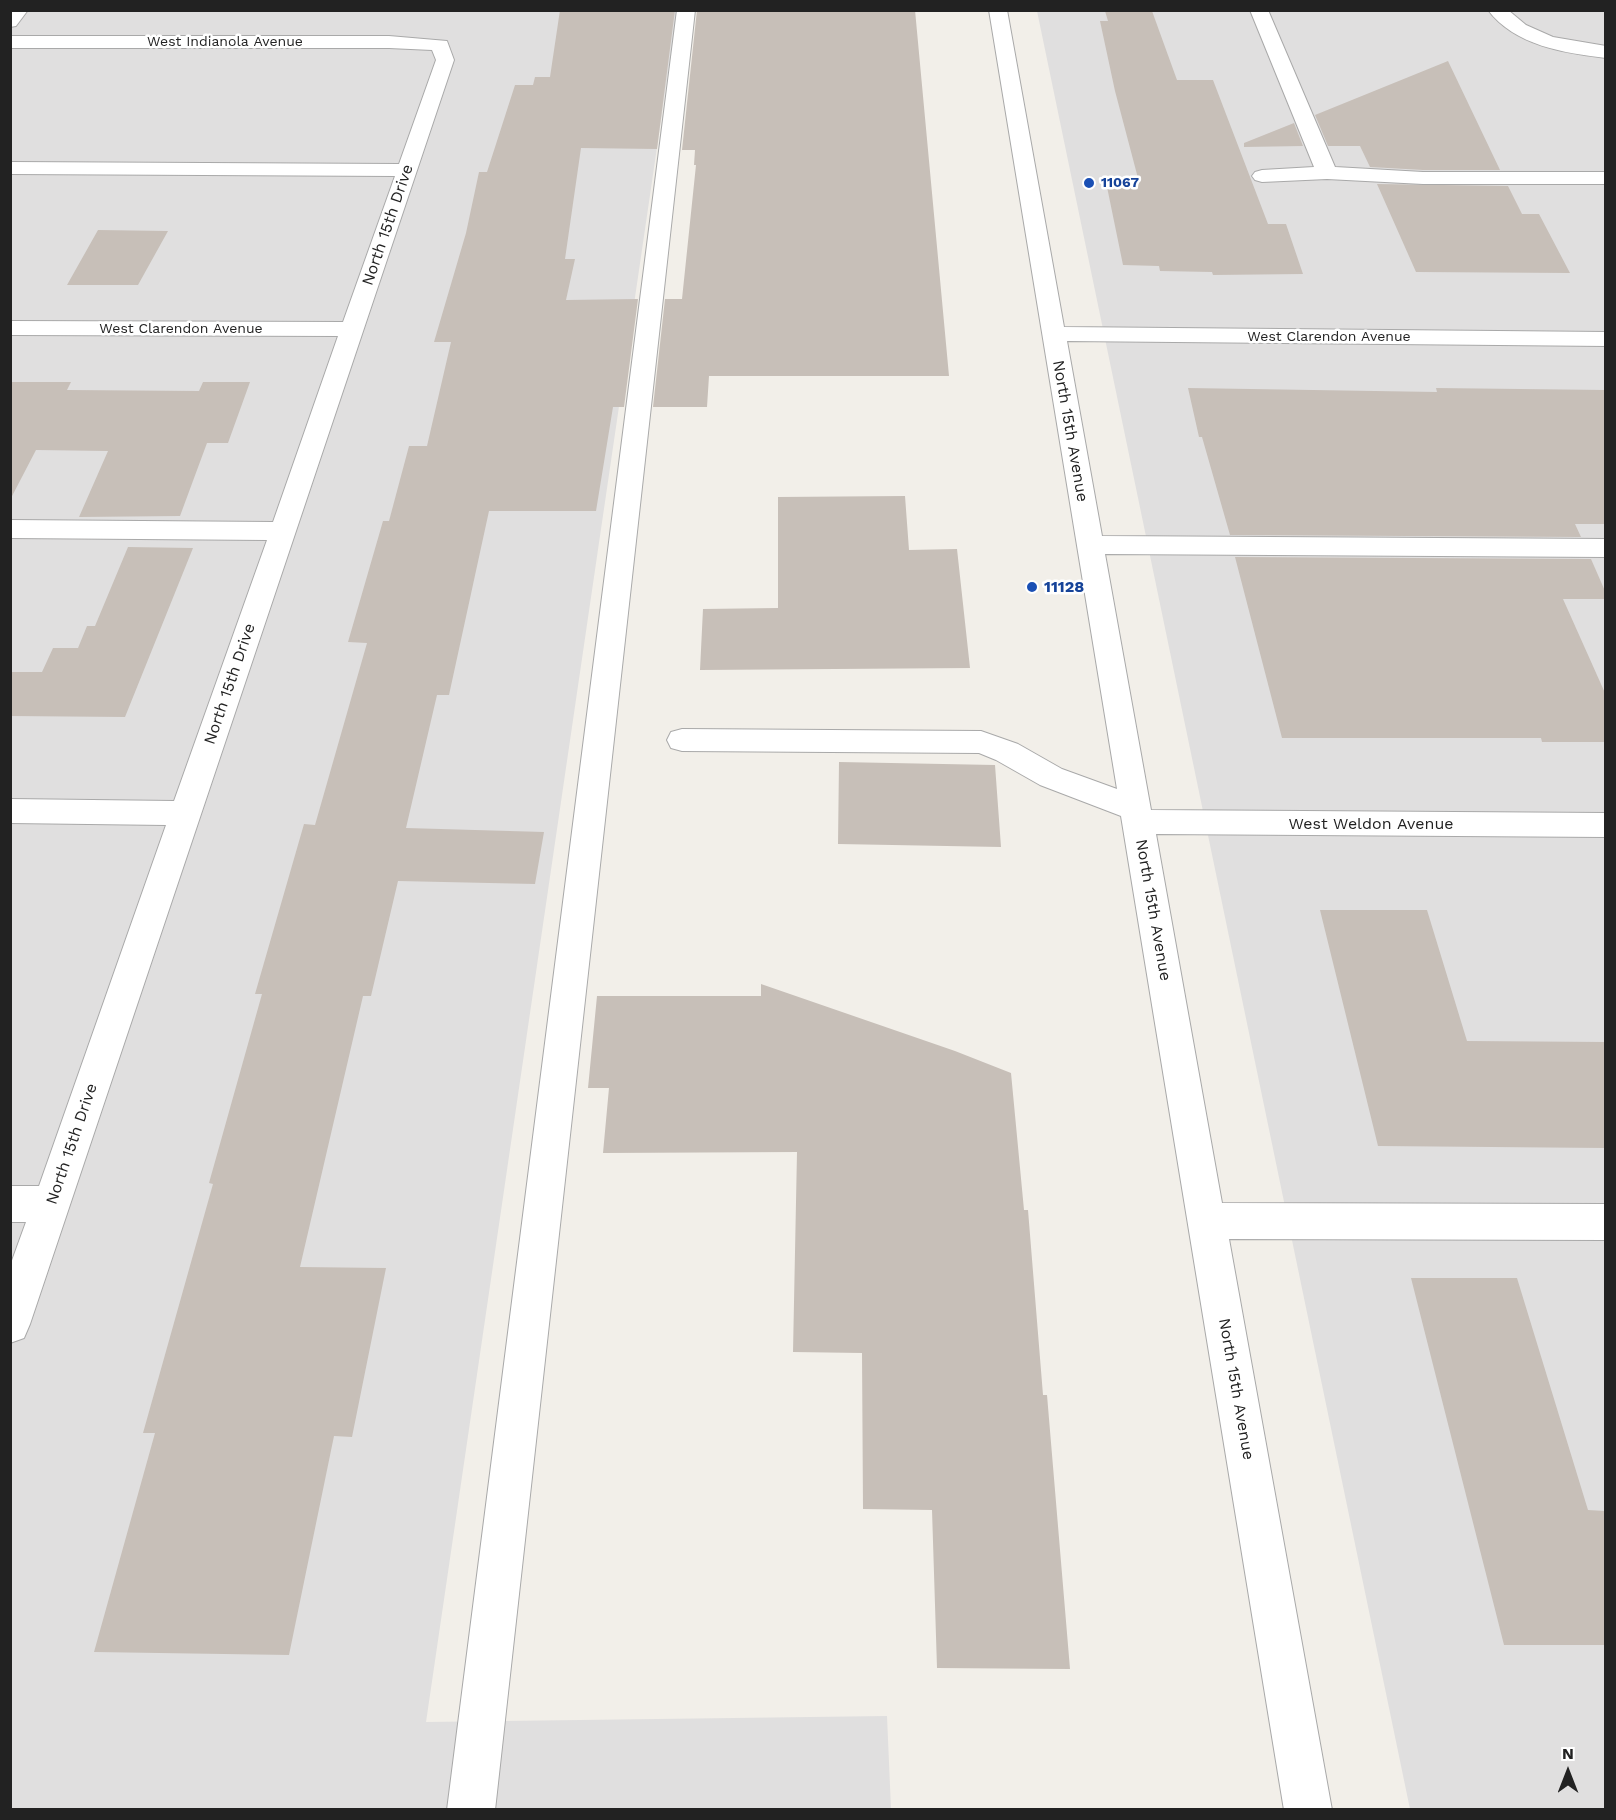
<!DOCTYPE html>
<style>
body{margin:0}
#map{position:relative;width:1616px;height:1820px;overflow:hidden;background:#f2efe9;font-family:"Work Sans",sans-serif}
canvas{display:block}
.frame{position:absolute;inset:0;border:12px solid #222;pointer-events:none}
.north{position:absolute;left:1538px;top:1742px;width:60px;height:60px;-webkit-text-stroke:4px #fff;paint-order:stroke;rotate:0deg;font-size:16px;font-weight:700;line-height:24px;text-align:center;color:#222}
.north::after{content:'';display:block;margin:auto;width:21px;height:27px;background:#222;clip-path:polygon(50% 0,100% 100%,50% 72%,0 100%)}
</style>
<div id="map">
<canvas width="1616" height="1820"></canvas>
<div class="frame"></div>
<div class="north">N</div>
</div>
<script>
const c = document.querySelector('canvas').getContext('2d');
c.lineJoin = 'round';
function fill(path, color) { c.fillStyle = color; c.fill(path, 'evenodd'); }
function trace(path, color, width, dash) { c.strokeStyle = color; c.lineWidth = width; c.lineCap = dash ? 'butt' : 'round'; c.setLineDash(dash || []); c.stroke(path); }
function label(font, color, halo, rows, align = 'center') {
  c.font = font + ' "Work Sans",sans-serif'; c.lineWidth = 5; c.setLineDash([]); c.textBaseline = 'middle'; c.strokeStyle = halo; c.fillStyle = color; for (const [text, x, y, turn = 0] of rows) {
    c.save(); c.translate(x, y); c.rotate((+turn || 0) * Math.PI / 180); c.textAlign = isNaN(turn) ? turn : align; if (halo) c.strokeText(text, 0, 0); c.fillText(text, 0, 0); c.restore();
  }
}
fill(new Path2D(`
 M11 11H677L426 1722 887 1716 891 1809 11 1810Z
 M1037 11H1605V1809H1410Z`), '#e0dfdf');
fill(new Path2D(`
 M560 10H675L657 149 581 148 565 259H575L566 300 638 299 624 407H613L596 511H489L449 695H437L406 828 544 832 535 884 398 881 371 996H363L300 1267 386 1268 352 1437 334 1436 289 1655 94 1652 155 1433H143L213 1184 209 1183 262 994H255L304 824 315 825 367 643 348 642 383 521H389L409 446H427L451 342H434L466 233 479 172H487L515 85H533L535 77H550Z
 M697 10H915L949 376H709L707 407H653L665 299H682L696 165H694L695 150H682Z
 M1105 11H1152L1177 80H1213L1268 224H1286L1303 274 1213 275 1212 272 1160 271 1159 266 1123 265 1106 182H1139L1115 91 1100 21H1108Z
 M1448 61 1500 170H1423L1370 167 1360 146H1328L1315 115Z
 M1294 123 1303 146 1244 147V143Z
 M1377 184 1508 186 1522 214H1539L1570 273 1416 272Z
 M98 230 168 231 138 285H67Z
 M10 382H71L67 390 199 391 203 382H250L228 443H207L180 516 79 517 108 451 36 450 10 500Z
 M1188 388 1437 392 1436 388 1605 390V524H1575L1581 537 1230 535 1202 437H1199Z
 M905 496 909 550 957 549 970 668 700 670 703 609 778 608V497Z
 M128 547 193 548 125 717 10 716V672H42L53 648H78L87 626H95Z
 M1235 557 1591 559 1605 591V599H1563L1605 693V742H1542L1541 738H1282Z
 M839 762 995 765 1001 847 838 844Z
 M1320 910H1427L1467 1041 1605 1042V1148L1378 1146Z
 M761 984 955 1051 1011 1073 1024 1210H1028L1043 1395H1047L1070 1669 937 1668 932 1510 863 1509 862 1353 793 1352 797 1152 603 1153 609 1088H588L597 996H761Z
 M1411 1278H1517L1588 1510 1605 1511V1645H1504Z`), '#c7bfb8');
const minor = new Path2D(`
 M10 10H28L16 26 10 27Z
 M677 10H695L495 1810H447Z
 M989 10H1007L1064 327 1606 332V346L1067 341 1102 536 1606 539V557L1105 554 1151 810 1606 813V837L1156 834 1222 1203 1606 1204V1240L1229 1239 1332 1810H1284L1121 816 1040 785 996 760 979 753 682 751 671 748 667 740 671 732 682 729 981 731 1018 744 1062 769 1117 789Z
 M1250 10H1268L1335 167 1423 172H1606V184H1423L1327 179 1262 182 1255 180 1252 176 1255 172 1262 170 1314 167Z
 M1488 10H1508L1526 25 1553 37 1606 46V58C1565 53 1515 46 1488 10Z
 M10 36H389L447 41 454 60 30 1324 24 1338 10 1343V1266L26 1222H10V1186H39L166 825 10 823V799L174 801 267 540 10 538V520L273 522 338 336 10 335V321L343 322 395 176 10 174V162L399 164 436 60 432 50 389 48H10Z`);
trace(minor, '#a9a9a9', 2);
fill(minor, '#fff');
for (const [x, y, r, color] of [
 [1089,183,6,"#1a4fb4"],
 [1032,587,6,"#1a4fb4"]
]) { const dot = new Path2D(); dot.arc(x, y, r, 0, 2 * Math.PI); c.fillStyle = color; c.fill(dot); trace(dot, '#fff', 2); }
label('14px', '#222', '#fff', [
 ["West Indianola Avenue",225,42],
 ["West Clarendon Avenue",181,329],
 ["West Clarendon Avenue",1329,337]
]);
label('bold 14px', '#164399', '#fff', [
 ["11067",1101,183]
], 'left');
label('16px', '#222', '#fff', [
 ["North 15th Drive",388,225,-71],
 ["North 15th Avenue",1070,431,80],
 ["North 15th Drive",230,684,-71],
 ["West Weldon Avenue",1371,824],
 ["North 15th Avenue",1153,910,80],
 ["North 15th Drive",72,1144,-71],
 ["North 15th Avenue",1236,1389,80]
]);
label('bold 16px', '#164399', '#fff', [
 ["11128",1044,587]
], 'left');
</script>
